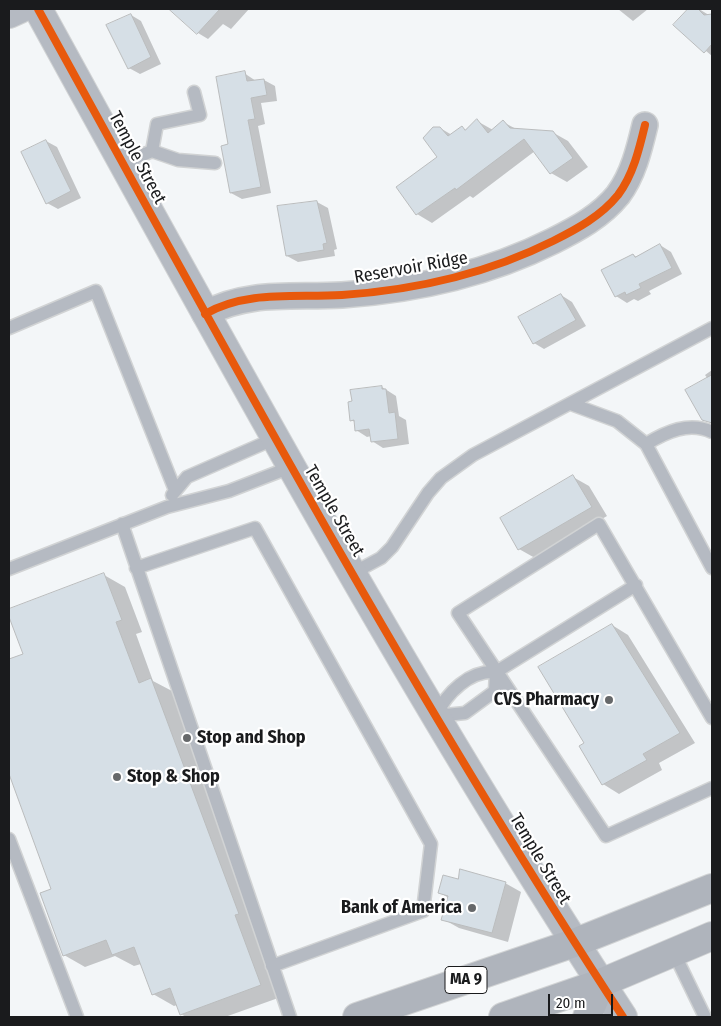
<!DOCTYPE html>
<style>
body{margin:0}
#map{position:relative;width:721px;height:1026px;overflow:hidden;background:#f3f6f8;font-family:"Fira Sans Condensed",sans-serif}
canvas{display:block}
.frame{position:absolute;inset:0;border:10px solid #1a1b1d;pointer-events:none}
.scale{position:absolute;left:548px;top:994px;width:65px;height:22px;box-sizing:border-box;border:2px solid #1a1b1d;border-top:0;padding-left:6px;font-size:15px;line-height:18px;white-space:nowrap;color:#1a1b1d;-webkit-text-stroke:4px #fff;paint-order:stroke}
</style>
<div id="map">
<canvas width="721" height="1026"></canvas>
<div class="frame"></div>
<div class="scale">20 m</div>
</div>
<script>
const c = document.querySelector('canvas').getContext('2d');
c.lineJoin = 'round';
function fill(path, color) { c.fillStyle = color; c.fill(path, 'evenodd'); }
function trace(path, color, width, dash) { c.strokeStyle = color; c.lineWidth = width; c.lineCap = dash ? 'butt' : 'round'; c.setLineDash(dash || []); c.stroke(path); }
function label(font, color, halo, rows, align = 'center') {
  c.font = font + ' "Fira Sans Condensed",sans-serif'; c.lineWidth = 4.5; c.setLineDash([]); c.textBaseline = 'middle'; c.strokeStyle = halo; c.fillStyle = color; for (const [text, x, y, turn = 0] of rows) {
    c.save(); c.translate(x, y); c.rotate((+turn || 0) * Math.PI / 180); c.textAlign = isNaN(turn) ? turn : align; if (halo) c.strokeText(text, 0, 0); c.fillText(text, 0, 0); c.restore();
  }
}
fill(new Path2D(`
 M179 9H249L231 29 223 24 208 39 198 33 175 13Z
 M618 9H648L633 21Z
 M690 9H699L712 17V56L675 25Z
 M131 15 141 21 161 64 140 74 129 68Z
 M244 73 256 81 264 80 275 86 277 101 261 103 265 124 258 126 271 193 242 199 231 193 229 145Z
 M477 121 493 130 503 122 518 130 552 132 568 141 588 167 567 182 551 173 535 151 473 198 470 196 432 223 417 214 439 157 440 128 452 135 462 128 466 130Z
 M46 141 57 147 81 198 58 209 47 203Z
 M317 202 328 208 337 249 334 250 335 256 298 262 287 256Z
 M660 245 671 252 682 274 649 291 651 294 638 301 634 299 627 303 616 296 633 255 637 257Z
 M561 295 572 302 586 326 544 349 534 343Z
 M712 370V423L702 418 708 379 705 375Z
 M382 387 396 396 399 416 406 420 409 444 383 448 372 441 371 436 367 437 356 430 355 422 351 420Z
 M573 477 589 486 607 516 535 558 519 549Z
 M104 575 125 587 142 632 136 634 153 681 172 691 259 926 281 997 225 1017H186L181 1014 177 1005 174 1006 153 994 141 964 134 966 115 956 85 967 64 955 53 890 9 770V661L24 655 9 610Z
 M612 625 628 635 695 743 659 763 662 770 619 794 603 784 585 744Z
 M505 883 521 892 508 942 459 928 443 919 449 898 440 893Z`), '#0003');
const building = new Path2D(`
 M169 9H220L197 34Z
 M688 9H698L704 15 712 14V44L704 53 673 25Z
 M131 14 151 57 128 69 106 25Z
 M245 71 247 81 264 79 267 95 251 98 255 119 248 120 261 187 230 193 221 146 228 144 216 77Z
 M477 119 488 133 503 120 510 128 553 131 573 158 550 174 524 139 456 190 455 188 416 215 396 187 437 157 423 138 433 127H440L448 136 462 126 465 130Z
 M46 140 71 191 46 204 21 152Z
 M317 201 327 243 323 244 324 250 286 256 277 206Z
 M660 244 672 268 639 284 641 288 626 295 625 292 615 297 601 270 633 254 635 257Z
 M561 294 576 320 533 344 518 317Z
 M712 375V423L702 420 685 390Z
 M382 386V389H386L389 413 395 412 398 439 371 442 369 429 355 431 354 420 350 421 348 402 352 401 350 390Z
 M573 475 592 507 518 550 500 518Z
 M104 573 122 620 116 622 139 683 151 678 239 914 235 915 261 985 180 1015 170 988 152 995 134 947 112 955 106 940 63 956 40 893 51 889 9 774V659L23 654 9 617V609Z
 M612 624 680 733 643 754 647 760 602 785 579 746 584 743 538 667Z
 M460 869 506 882 492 933 441 920 448 896 438 893 443 875 458 879Z`);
fill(building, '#d6dfe6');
trace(building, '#babcbd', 1);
const service = new Path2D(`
 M152 151 178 160 215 163
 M123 163 152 151 157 124 200 115 194 92
 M9 328 96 291 175 490
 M571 404 617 421 646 444 712 568
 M646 444C666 432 689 421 712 432
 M172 495 187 477 276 438
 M122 524 290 1017
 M136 568 255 528 431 844 423 911 272 966
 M9 569 167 507 229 491 291 467
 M353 573 381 558 392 547 428 493 441 478 473 455 712 328
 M496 672 495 691 465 713 436 716C446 693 470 670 496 672L636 585
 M712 718 599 524 458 613 606 836 712 788
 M9 839 77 1017
 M674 953 705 1017`);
const minor = new Path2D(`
 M205 314C247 290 296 298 342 295 416 290 487 274 553 241 577 229 601 216 618 195 633 175 639 150 645 125`);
const tertiary = new Path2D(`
 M38 9C225 349 410 692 623 1017
 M9 14 20 9`);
const trunk = new Path2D(`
 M357 1017 574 943 712 888
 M503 1017 601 983 712 936
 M587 1017 601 983`);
trace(service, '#d1d3d4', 15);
trace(minor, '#d1d3d4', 28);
trace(tertiary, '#d1d3d4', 30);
trace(trunk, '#d1d3d4', 30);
trace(service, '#b5bac2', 12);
trace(minor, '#b5bac2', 25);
trace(tertiary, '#b5bac2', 28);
trace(trunk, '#afb4bc', 28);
trace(new Path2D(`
 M38 9C225 349 410 692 623 1017
 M205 314C247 290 296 298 342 295 416 290 487 274 553 241 577 229 601 216 618 195 633 175 639 150 645 125`), '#e8590c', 8);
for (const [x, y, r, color] of [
 [609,700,5,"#66686a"],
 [187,738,5,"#66686a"],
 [117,777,5,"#66686a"],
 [472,908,5,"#66686a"]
]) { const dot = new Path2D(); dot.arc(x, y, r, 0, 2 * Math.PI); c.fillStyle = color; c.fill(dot); trace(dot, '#fff', 2); }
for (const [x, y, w] of [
 [466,980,42]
]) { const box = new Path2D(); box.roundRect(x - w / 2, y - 13.5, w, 27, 4); c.fillStyle = '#fff'; c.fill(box); trace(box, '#1a1b1d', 1); }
label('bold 16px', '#1a1b1d', null, [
 ["MA 9",466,980]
]);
label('18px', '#1a1b1d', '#fff', [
 ["Temple Street",137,158,62],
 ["Reservoir Ridge",411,268,-10],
 ["Temple Street",334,511,60],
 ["Temple Street",540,859,59]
]);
label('bold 18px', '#1a1b1d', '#fff', [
 ["CVS Pharmacy",599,700],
 ["Stop and Shop",197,738,"left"],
 ["Stop & Shop",127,777,"left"],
 ["Bank of America",462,908]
], 'right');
</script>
